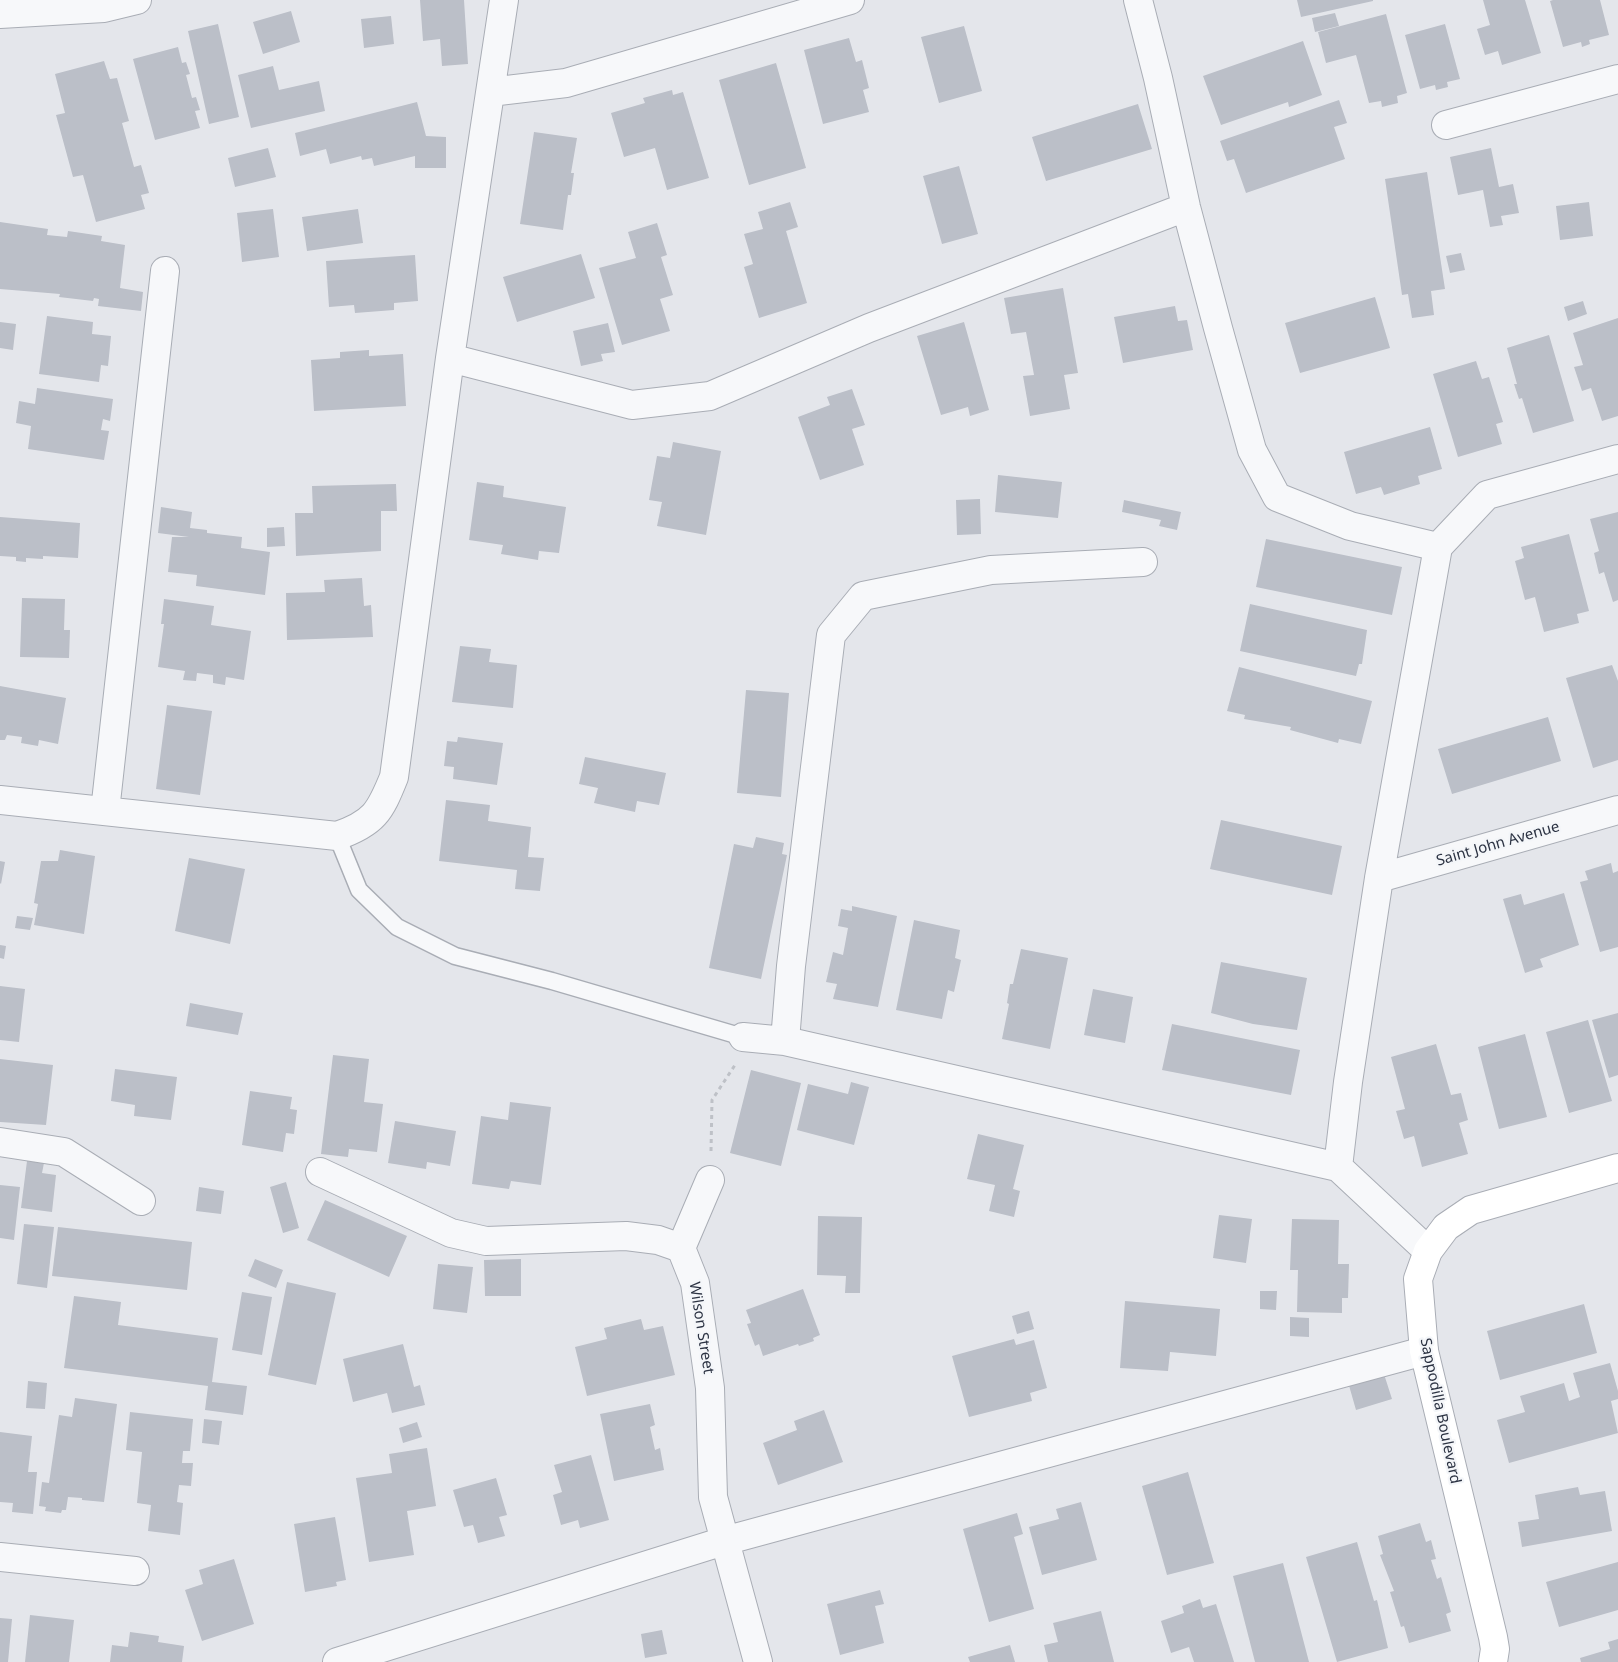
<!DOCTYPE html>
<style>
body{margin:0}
canvas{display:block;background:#e4e6eb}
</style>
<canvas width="1618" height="1662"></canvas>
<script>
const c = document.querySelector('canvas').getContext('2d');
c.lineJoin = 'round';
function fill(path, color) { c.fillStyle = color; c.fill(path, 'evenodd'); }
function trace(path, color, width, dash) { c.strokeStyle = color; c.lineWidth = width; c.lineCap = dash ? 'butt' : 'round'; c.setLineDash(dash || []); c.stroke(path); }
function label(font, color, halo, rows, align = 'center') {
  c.font = font + ' "Noto Sans",sans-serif'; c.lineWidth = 4.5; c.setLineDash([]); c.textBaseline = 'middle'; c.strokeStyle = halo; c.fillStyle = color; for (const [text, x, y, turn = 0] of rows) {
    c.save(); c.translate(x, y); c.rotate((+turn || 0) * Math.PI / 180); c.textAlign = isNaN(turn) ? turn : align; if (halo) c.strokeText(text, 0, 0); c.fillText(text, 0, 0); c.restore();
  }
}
fill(new Path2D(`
 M420 0H464L468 64 442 66 440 39 423 41Z
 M1297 0H1373V1L1301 17Z
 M1483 0H1525L1541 53 1502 65 1498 51 1485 55 1477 29 1490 25Z
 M1553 0H1600L1609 35 1589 40 1590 44 1582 47 1581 42 1563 47 1550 1Z
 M291 11 300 42 263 54 253 22Z
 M1335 13 1339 26 1315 32 1312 18Z
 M1386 14 1407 93 1397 96 1398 103 1382 107 1381 101 1369 103 1356 55 1326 63 1318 32Z
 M391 16 394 44 364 48 361 19Z
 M218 24 239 117 209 124 188 31Z
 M1445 24 1460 79 1447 82 1448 87 1436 90 1435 85 1420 89 1405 35Z
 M964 26 982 91 939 103 921 37Z
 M849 38 856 62 862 60 869 88 863 90 869 112 823 124 804 50Z
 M1303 41 1322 95 1289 107 1288 102 1221 125 1203 76Z
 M178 47 182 63 186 62 190 74 186 75 192 98 196 97 200 110 195 111 200 128 155 140 133 59Z
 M104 61 110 79 117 78 129 121 122 123 134 167 141 165 149 193 141 195 145 209 96 222 83 175 73 177 56 115 65 113 55 74Z
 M776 63 806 168 749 185 719 80Z
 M273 66 279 90 319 81 325 111 251 128 238 75Z
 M672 90 673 95 683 92 709 178 667 190 655 148 624 157 611 113 645 103 643 98Z
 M1339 100 1347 123 1334 127 1345 159 1246 193 1234 159 1227 161 1220 141Z
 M417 102 426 136 446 137V168H415V156L374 166 372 158 362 160 361 156 330 164 326 149 300 156 295 133Z
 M1138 104 1152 149 1046 181 1032 137Z
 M534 132 577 138 571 173H574L571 195H568L563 230 520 224Z
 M268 148 276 177 235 187 228 158Z
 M1491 148 1499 187 1513 184 1519 213 1501 216 1503 225 1490 227 1483 190 1458 195 1450 157Z
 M959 166 978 234 942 244 923 176Z
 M1427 172 1445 289 1431 291 1434 315 1412 318 1408 294 1402 295 1385 179Z
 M790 202 798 227 786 231 807 303 759 318 744 267 753 264 744 234 763 229 758 212Z
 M1589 202 1593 236 1560 240 1556 206Z
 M273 209 279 257 242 262 237 213Z
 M358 209 363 243 307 251 302 217Z
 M0 222 48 229 47 235 67 237 68 231 102 236 101 241 125 245 120 288 143 292 141 311 98 306 99 299 94 298 93 301 59 297 60 294 0 289Z
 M657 223 667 255 661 257 673 295 660 299 670 331 622 345 599 268 636 258 628 232Z
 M1461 253 1465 270 1450 273 1446 256Z
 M581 254 595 298 517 322 503 277Z
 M415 255 418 301 394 303V310L355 313 354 305 329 307 326 261Z
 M1063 288 1078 373 1064 375 1070 409 1030 416 1023 376 1034 375 1026 332 1011 334 1004 298Z
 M1375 297 1390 348 1300 373 1285 323Z
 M1583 301 1587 314 1568 321 1564 307Z
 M1175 306 1178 321 1187 320 1193 350 1123 363 1114 317Z
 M47 316 93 322 92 334 111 336 108 366 101 365 99 382 39 374Z
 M1618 318V416L1602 421 1591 388 1582 391 1574 367 1583 365 1573 333Z
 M0 322 16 324 13 350 0 348Z
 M964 322 989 410 970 416 968 407 941 415 917 336Z
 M608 323 615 352 601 354 603 361 581 366 573 331Z
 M1549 335 1574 421 1533 433 1522 398 1519 399 1514 384H1517L1507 348Z
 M369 350V356L403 354 406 406 314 411 311 360 340 358V352Z
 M1476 361 1482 379 1489 377 1503 422 1496 424 1502 444 1458 457 1433 374Z
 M37 388 113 399 110 421 103 419 101 430 109 431 104 460 28 449 31 426 16 423 19 401 35 404Z
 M852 389 865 425 852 429 864 465 820 480 798 417 830 405 827 397Z
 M1430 427 1442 469 1418 476 1420 484 1384 495 1381 487 1356 494 1344 452Z
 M673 442 721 451 706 535 657 526 662 502 649 500 657 456 670 458Z
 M998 475 1062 482 1058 518 995 512Z
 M477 482 504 486 503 497 566 507 559 553 539 551 538 560 501 554 503 545 469 540Z
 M396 484 397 511H381V551L296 556 295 513H313L312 486Z
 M980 499 981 534 957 535 956 500Z
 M1124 500 1181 512 1177 530 1159 526 1161 520 1122 512Z
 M161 507 192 512 190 528 207 530V533L242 537 241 548 270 552 265 595 196 586 197 575 168 572 172 537H189L158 533Z
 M1618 512V600L1613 602 1604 572 1599 574 1594 553 1599 551 1590 519Z
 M0 517 80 523 78 558 43 556V559L26 558V562L16 561V557L0 556Z
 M284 527 285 546 267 547V528Z
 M1569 534 1589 611 1577 614 1579 623 1544 632 1535 597 1525 600 1515 561 1524 558 1521 547Z
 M1266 539 1402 567 1392 615 1256 587Z
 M362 578 364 606 371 605 373 637 287 640 286 593 325 592 324 580Z
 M22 598 65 599 64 630H70L69 658 20 657Z
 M164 599 214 606 211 625 251 631 244 680 226 677 225 685 213 683V675L197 673 196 681 183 680 185 671 158 667 164 624H161Z
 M1250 604 1367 630 1362 664H1359L1356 676 1240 651Z
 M460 646 491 649 489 662 517 665 513 708 452 702Z
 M1612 665 1618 681V760L1593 768 1566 678Z
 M1239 667 1372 701 1361 744 1339 739 1338 743 1290 730 1291 727 1244 719 1245 715 1227 711Z
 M0 686 66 698 58 744 39 740 38 746 21 743 22 737 7 735 5 740H0Z
 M746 690 789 693 781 797 737 793Z
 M167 705 212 711 200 795 156 789Z
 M1548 717 1561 761 1452 794 1438 749Z
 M458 737 503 743 497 785 453 779 454 767 444 766 447 741 457 742Z
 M585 757 666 773 659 805 637 801 635 812 594 803 598 788 579 784Z
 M446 800 490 805 488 821 531 827 528 857 544 858 540 891 515 889 517 870 439 861Z
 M1221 820 1342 846 1332 895 1210 869Z
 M756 837 784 843 782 854 787 855 761 979 709 968 734 844 753 848Z
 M60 850 95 856 84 934 34 925 38 904 34 903 41 861H58Z
 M189 858 245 869 230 944 175 931Z
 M0 861 5 862 1 884 0 883Z
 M1611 863 1613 873 1618 871V947L1600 952 1580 882 1588 880 1585 871Z
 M1564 893 1579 945 1540 959 1543 967 1525 973 1503 899 1521 894 1524 905Z
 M852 906 897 916 878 1007 833 999 837 984 826 982 833 952 843 955 848 928 838 926 841 909 852 911Z
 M17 916 33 918 30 930 15 928Z
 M914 920 960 930 955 958 961 960 954 992 948 990 942 1019 896 1010Z
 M0 945 6 946 4 959 0 958Z
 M1021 949 1068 958 1050 1049 1002 1039 1009 1004 1007 1003 1010 984H1013Z
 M1221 962 1307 978 1297 1030 1253 1024 1211 1013Z
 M0 986 25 989 19 1042 0 1040Z
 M1093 989 1133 997 1125 1043 1084 1035Z
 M190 1003 243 1013 238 1035 186 1026Z
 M1618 1013V1075L1609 1078 1592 1020Z
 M1588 1020 1612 1101 1569 1113 1546 1032Z
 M1172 1024 1300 1050 1291 1095 1162 1070Z
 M1525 1034 1547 1117 1499 1129 1478 1047Z
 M1436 1044 1451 1095 1461 1093 1468 1120 1459 1123 1468 1154 1422 1167 1414 1136 1404 1139 1396 1111 1405 1109 1391 1057Z
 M333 1055 369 1059 364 1102 383 1104 377 1152 349 1149 348 1157 321 1154Z
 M0 1059 53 1065 46 1125 0 1122Z
 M115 1069 177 1077 171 1120 134 1116 135 1105 111 1101Z
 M751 1070 801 1083 781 1166 730 1153Z
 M851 1082 869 1087 854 1145 797 1130 808 1084 848 1094Z
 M250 1091 292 1097 290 1109 297 1110 294 1134 286 1133 283 1152 242 1145Z
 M510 1102 551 1107 541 1185 511 1181 509 1189 472 1184 481 1116 508 1120Z
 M395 1121 456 1131 450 1166 427 1162 426 1169 388 1163Z
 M978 1134 1024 1145 1013 1189 1020 1191 1014 1217 989 1211 995 1185 967 1179Z
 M27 1161 44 1163 42 1173 56 1175 52 1212 21 1208Z
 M286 1182 299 1228 283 1233 270 1187Z
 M0 1185 20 1187 14 1240 0 1238Z
 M199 1187 224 1191 221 1214 196 1211Z
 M325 1200 407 1236 389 1277 307 1240Z
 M1219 1215 1252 1219 1246 1263 1213 1258Z
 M818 1216 862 1217 860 1293H845L846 1276 817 1275Z
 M1292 1219 1339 1220 1338 1264H1349L1348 1298H1342V1313L1297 1312 1298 1270H1290Z
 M24 1224 54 1227 47 1288 17 1284Z
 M58 1227 192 1242 187 1290 52 1276Z
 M255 1259 283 1270 276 1288 248 1276Z
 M521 1259V1296H485L484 1260Z
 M438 1264 473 1267 467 1313 433 1309Z
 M287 1282 336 1293 316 1385 268 1375Z
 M803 1289 820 1335 813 1338 814 1341 799 1346 798 1344 763 1356 759 1344 755 1346 747 1324 751 1323 746 1310Z
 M1260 1291H1277L1276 1310 1260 1309Z
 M242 1292 272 1297 262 1355 232 1350Z
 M74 1296 121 1302 118 1325 218 1338 212 1382 247 1386 243 1415 205 1410 208 1386 64 1368Z
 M1125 1301 1220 1309 1216 1356 1170 1352 1168 1371 1120 1368Z
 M1584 1304 1597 1353 1500 1380 1487 1331Z
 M1029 1311 1034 1329 1017 1334 1012 1316Z
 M1290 1317 1309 1318V1337L1290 1336Z
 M641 1319 644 1330 663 1326 675 1375 587 1396 575 1347 607 1339 604 1328Z
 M1014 1339 1016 1345 1034 1340 1047 1388 1030 1393 1032 1401 969 1417 952 1356Z
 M403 1344 414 1387 420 1385 425 1405 392 1413 387 1393 353 1402 343 1359Z
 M1610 1363 1618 1391V1399L1611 1401 1618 1433 1509 1463 1497 1420 1525 1412 1520 1396 1564 1383 1569 1401 1580 1397 1573 1373Z
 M1383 1371 1392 1399 1356 1410 1348 1382Z
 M28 1381 47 1383 45 1409 26 1408Z
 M75 1398 117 1404 104 1502 82 1500V1498L68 1497 66 1510H62L61 1513 45 1511 46 1507 39 1506 42 1482 49 1483 59 1415 72 1417Z
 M650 1404 655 1425 650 1427 655 1450 660 1448 664 1470 614 1481 600 1414Z
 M824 1410 843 1462 778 1485 763 1443 797 1430 794 1421Z
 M130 1412 193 1419 190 1451H183L182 1463H193L191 1486 179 1485 177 1502 183 1503 180 1535 148 1531 151 1505 137 1503 142 1452 126 1450Z
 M204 1419 222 1421 219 1445 202 1443Z
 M417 1422 422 1437 403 1443 399 1428Z
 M0 1432 32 1436 28 1472H37L33 1514 12 1512 13 1503 0 1502Z
 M427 1448 436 1506 407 1511 414 1555 369 1562 356 1478 392 1473 389 1454Z
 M591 1455 609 1520 580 1528 578 1520 561 1525 553 1495 562 1492 554 1465Z
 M1188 1472 1214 1563 1167 1575 1142 1486Z
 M496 1478 507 1515 499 1517 505 1536 478 1543 473 1525 464 1527 453 1490Z
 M1578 1487 1580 1495 1605 1491 1612 1531 1522 1547 1518 1522 1539 1519 1535 1495Z
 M1081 1502 1097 1560 1042 1575 1029 1527 1059 1519 1056 1509Z
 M1017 1513 1023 1534 1014 1537 1034 1609 989 1622 963 1529Z
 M335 1517 346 1580 336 1582 337 1586 305 1592 294 1524Z
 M1420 1523 1426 1542 1431 1540 1436 1559 1431 1560 1437 1579 1441 1577 1451 1612 1446 1614 1451 1631 1409 1643 1404 1626 1401 1627 1390 1592 1394 1591 1380 1555 1383 1554 1378 1536Z
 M1357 1542 1374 1601 1377 1600 1388 1648 1337 1662 1306 1557Z
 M234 1559 254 1624 202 1641 185 1590 203 1584 199 1570Z
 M1618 1562V1610L1559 1627 1546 1582Z
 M1283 1563 1309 1662H1255L1233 1576Z
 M880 1590 884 1604 875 1606 884 1643 840 1655 827 1604Z
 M1200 1599 1203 1608 1216 1604 1234 1662H1194L1189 1647 1171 1653 1161 1621 1184 1613 1182 1606Z
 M1101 1611 1114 1662H1048L1044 1645 1058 1642 1053 1623Z
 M30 1615 74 1620 69 1662H25Z
 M0 1618 12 1619 8 1662H0Z
 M662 1630 667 1654 645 1658 641 1634Z
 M130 1632 159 1636 158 1642 184 1646 182 1662H110L112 1645 128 1647Z
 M1618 1639V1662H1581L1580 1658 1610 1649 1608 1642Z
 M1010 1645 1015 1662H970L968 1657Z`), '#bbbfc8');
const lane = new Path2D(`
 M337 836 359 890 397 927 455 956 552 981 743 1037`);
const street = new Path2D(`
 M1138 0 1158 78 1186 207 1218 328 1252 450 1277 497 1350 526 1438 547
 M0 14 104 8 137 0
 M490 92 566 83 850 0
 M1446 125 1618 79
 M450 358 632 405 710 396 869 328 1186 207
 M0 800 337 836C374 823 380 812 394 777L450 358 504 0
 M105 811 165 271
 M1379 878 1618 810
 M743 1037 785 1041 1338 1167 1428 1251
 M785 1041 791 966 831 635 863 596 991 570 1143 562
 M0 1142 64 1152 141 1201
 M1338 1167 1348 1082 1379 878 1438 547 1487 495 1618 459
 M320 1172 451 1233 486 1241 626 1236 658 1240 681 1248 695 1283 710 1388 713 1497 758 1662
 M681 1248 710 1180
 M0 1557 135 1571
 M337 1662 724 1541 1424 1351`);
const secondary = new Path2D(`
 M1493 1662 1495 1649 1493 1637 1424 1351 1418 1279 1428 1251 1446 1227 1471 1210 1618 1168`);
trace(lane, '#a9adb5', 19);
trace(street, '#a9adb5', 30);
trace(secondary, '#a9adb5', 30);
trace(new Path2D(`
 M711 1151 712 1100 735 1065`), '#bec1c7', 3, [4, 4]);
trace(lane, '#f7f8fa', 16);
trace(street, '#f7f8fa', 28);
trace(secondary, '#fff', 28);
label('15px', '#2c3343', '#f4f6f9', [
 ["Saint John Avenue",1498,844,-16],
 ["Wilson Street",701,1328,81],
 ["Sappodilla Boulevard",1440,1411,78]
]);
</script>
